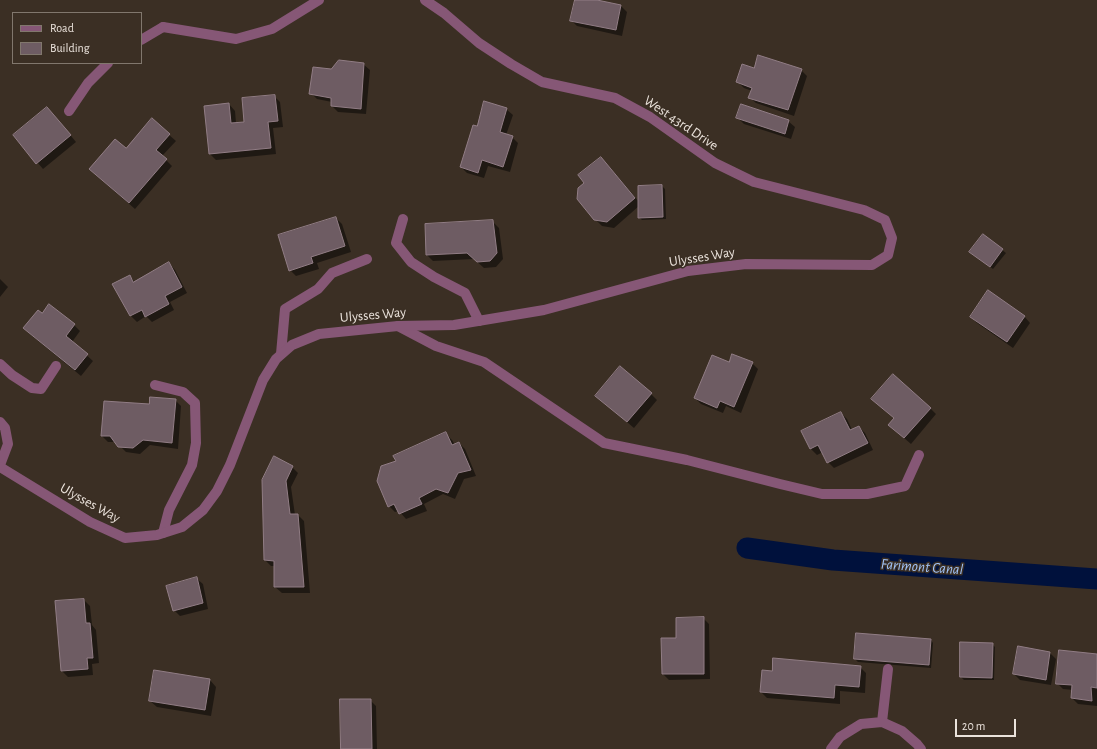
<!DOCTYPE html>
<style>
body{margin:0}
#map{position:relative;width:1097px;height:749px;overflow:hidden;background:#3b2f24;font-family:"Alegreya Sans",sans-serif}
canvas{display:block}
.legend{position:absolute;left:12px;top:12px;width:130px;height:52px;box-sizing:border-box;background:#3b2f24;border:1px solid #81776d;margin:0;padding:5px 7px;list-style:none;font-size:12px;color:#eae2db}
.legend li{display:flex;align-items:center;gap:8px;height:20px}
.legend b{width:20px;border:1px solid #81776d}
.scale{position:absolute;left:955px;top:719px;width:61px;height:18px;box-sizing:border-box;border:2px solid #eae2db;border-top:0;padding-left:5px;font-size:12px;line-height:14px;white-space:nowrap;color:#eae2db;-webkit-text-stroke:3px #3b2f24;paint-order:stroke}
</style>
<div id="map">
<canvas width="1097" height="749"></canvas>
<ul class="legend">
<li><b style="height:5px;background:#865776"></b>Road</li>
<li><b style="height:11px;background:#6e5c63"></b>Building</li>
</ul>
<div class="scale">20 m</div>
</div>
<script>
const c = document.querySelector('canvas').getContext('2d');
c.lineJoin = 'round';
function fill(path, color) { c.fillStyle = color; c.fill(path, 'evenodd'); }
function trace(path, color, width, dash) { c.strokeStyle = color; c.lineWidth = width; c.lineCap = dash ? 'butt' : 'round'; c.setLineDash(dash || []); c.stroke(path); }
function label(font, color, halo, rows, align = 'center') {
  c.font = font + ' "Alegreya Sans",sans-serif'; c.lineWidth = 3; c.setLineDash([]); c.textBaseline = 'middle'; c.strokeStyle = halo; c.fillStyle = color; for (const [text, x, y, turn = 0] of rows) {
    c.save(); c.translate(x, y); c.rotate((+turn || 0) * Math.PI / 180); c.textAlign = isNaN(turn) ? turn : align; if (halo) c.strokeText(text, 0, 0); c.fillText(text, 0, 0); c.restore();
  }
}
fill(new Path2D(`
 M576 0H592L621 6 627 12 622 36 577 26 571 20Z
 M363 64 370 70 366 114 338 112 332 106V102L317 99 311 93 331 70Z
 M755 69 801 70 807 76 794 116 756 103 749 97 752 91 744 88 738 82Z
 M274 96 280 102 283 127 273 128 276 154 216 160 210 154 229 104 235 111 236 123H245Z
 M506 109 513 115 506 135 512 137 518 143 510 172 488 166 484 178 467 173 461 167 477 127Z
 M53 114 76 142 43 169 14 135Z
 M738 118 788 121 795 127 791 139 744 124Z
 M152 120 176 141 162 156 172 166 135 209 96 175 126 150Z
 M607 164 639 202 662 186 665 189 666 219 642 220 639 217V206L614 228 602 226 595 219Z
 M336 218 342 224 351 252 317 263 319 269 296 276 290 270Z
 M493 222 499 228 503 259 496 267 484 268 474 259 433 261 427 255Z
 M983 235 1006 253 993 269 974 254Z
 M169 263 175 270 187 293 170 302 174 310 152 322 146 316 137 322 131 316 129 276 135 282Z
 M0 279 8 287 0 297Z
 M42 314 74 325 80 331 72 342 93 361 81 376 30 334 24 328Z
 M1024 316 1030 323 1013 348 977 323 971 317Z
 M752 363 758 369 741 413 726 406 723 413 701 404 695 398Z
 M651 394 657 400 634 428 603 402Z
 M175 400 181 406 178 449 150 445 140 454 126 452 116 442H108L102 436 150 405Z
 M879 405 930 408 936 414 911 444 896 431 895 419Z
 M841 413 847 419 852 430 859 427 865 433 873 450 834 468 828 462 823 452 817 455 811 449Z
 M446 434 452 440 455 445 459 443 465 449 476 476 464 479 455 499 443 494 424 504 427 511 406 519 399 511 395 512 389 506 398 462Z
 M292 467 298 473 291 487 295 515H298L304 521 310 593H282L275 587V566H271L265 560 263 480Z
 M196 578 203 584 208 609 180 616 174 610Z
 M84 600 90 606 92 625 96 630 99 663 92 664 93 675 68 677 62 671Z
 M703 618 709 624 710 679 669 680 663 674 677 639Z
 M931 640 933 643 931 668 858 662 855 659Z
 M992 644 995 647 994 680H964L961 677Z
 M1050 653 1056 659 1051 685 1020 680 1014 674Z
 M1097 655V706L1078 704 1072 698 1073 690 1063 689 1057 683Z
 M860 667 866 673 865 693 840 691V704L767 698 761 692 772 672Z
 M210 680 216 687 211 716 157 707 150 701Z
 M370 700 376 706 377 749H342Z`), '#0007');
trace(new Path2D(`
 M747 548 833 560 1097 579`), '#00113c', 21);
const building = new Path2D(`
 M575 0H597L621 5 616 30 570 21Z
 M758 55 802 69 788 110 748 98 752 88 736 82 742 64 754 68Z
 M339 60 364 63 361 109 331 106V98L309 94 313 67 331 69Z
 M275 95 278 121 268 122 271 148 209 154 204 106 229 103 231 123 244 122 242 98Z
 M484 101 507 108 500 132 513 136 503 167 482 160 478 173 460 167 473 125 477 126Z
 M741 104 789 120 785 134 736 118Z
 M47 107 71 135 36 164 13 135Z
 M152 118 170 134 156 150 167 159 129 203 89 169 115 139 126 148Z
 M601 157 635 198 607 222 594 220 577 199 578 188 584 183 578 175Z
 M662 185 663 217 638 218V186Z
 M336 217 345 246 311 257 313 263 289 271 278 235Z
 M493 220 497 253 490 261 477 262 467 253 426 255 425 224Z
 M983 234 1003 249 990 267 969 252Z
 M169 262 182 287 165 296 169 304 145 317 142 310 130 316 112 284 130 275 133 282Z
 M988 290 1025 316 1007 342 970 317Z
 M49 304 75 324 66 336 88 354 75 370 23 328 38 310 42 313Z
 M732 354 753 362 734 407 720 401 717 408 694 398 712 355 729 362Z
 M620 366 652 393 627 422 595 396Z
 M893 374 931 408 904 438 888 425 894 418 871 399Z
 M150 397 176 399 172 443 143 440 133 448 118 447 110 436H101L104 401 149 404Z
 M841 412 850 430 859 426 868 443 827 463 818 445 810 449 801 431Z
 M446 432 452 445 459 442 471 470 458 473 448 493 436 489 419 498 422 504 399 514 394 504 388 507 377 481 381 466 396 461 393 456Z
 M274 456 293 466 286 481 290 514H298L304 587H274V561L264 560 262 480Z
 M197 577 203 603 173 611 166 586Z
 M84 599 86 623H90L93 658H87L88 669 61 671 55 601Z
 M704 617V674H662L661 638H676V618Z
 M856 633 931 639 929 665 854 659Z
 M960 642 993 643 992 678 960 677Z
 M1018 646 1050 652 1046 680 1013 674Z
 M1059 650 1097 654V688L1091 687 1092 701 1071 698 1072 685 1056 684Z
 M773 658 861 666 859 687 835 685 834 698 760 692 762 670 772 671Z
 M154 670 210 679 205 710 149 701Z
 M340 699H371L372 749H341Z`);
fill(building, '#6e5c63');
trace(building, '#917d85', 1);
trace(new Path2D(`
 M141 40 163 27
 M69 111 88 83 108 63
 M403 219 396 243 411 262 434 277 465 293 479 321
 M398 326 436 346 484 362 604 443 687 460 780 484 822 494H867L905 486 919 455
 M281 354 285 309 318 289 332 273 367 259
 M0 364 12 375 32 388 41 389 56 366
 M155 385 183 392 195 403 196 443 192 465 169 510 163 533
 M0 422 5 428 8 444 0 465
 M882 722 888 669
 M831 749 840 737 861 724 882 722 902 731 917 744 921 749`), '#865776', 10);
trace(new Path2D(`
 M163 27 236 39 272 29 319 0
 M0 467 90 522 125 538 157 535 182 527 203 510 217 491 230 465 263 380 276 359 292 345 319 334 398 326 454 325 544 310 688 271 746 264 872 265 888 255 892 238 885 220 864 210 754 182 715 163 650 117 615 98 542 82 511 64 479 43 444 13 425 0`), '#865776', 10);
label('14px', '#eae2db', '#3b2f24', [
 ["West 43rd Drive",681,123,34],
 ["Ulysses Way",702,257,-9],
 ["Ulysses Way",373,315,-5],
 ["Ulysses Way",90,503,29]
]);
label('italic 15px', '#a2c4f9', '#3b2f24', [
 ["Farimont Canal",922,567,4]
]);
</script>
